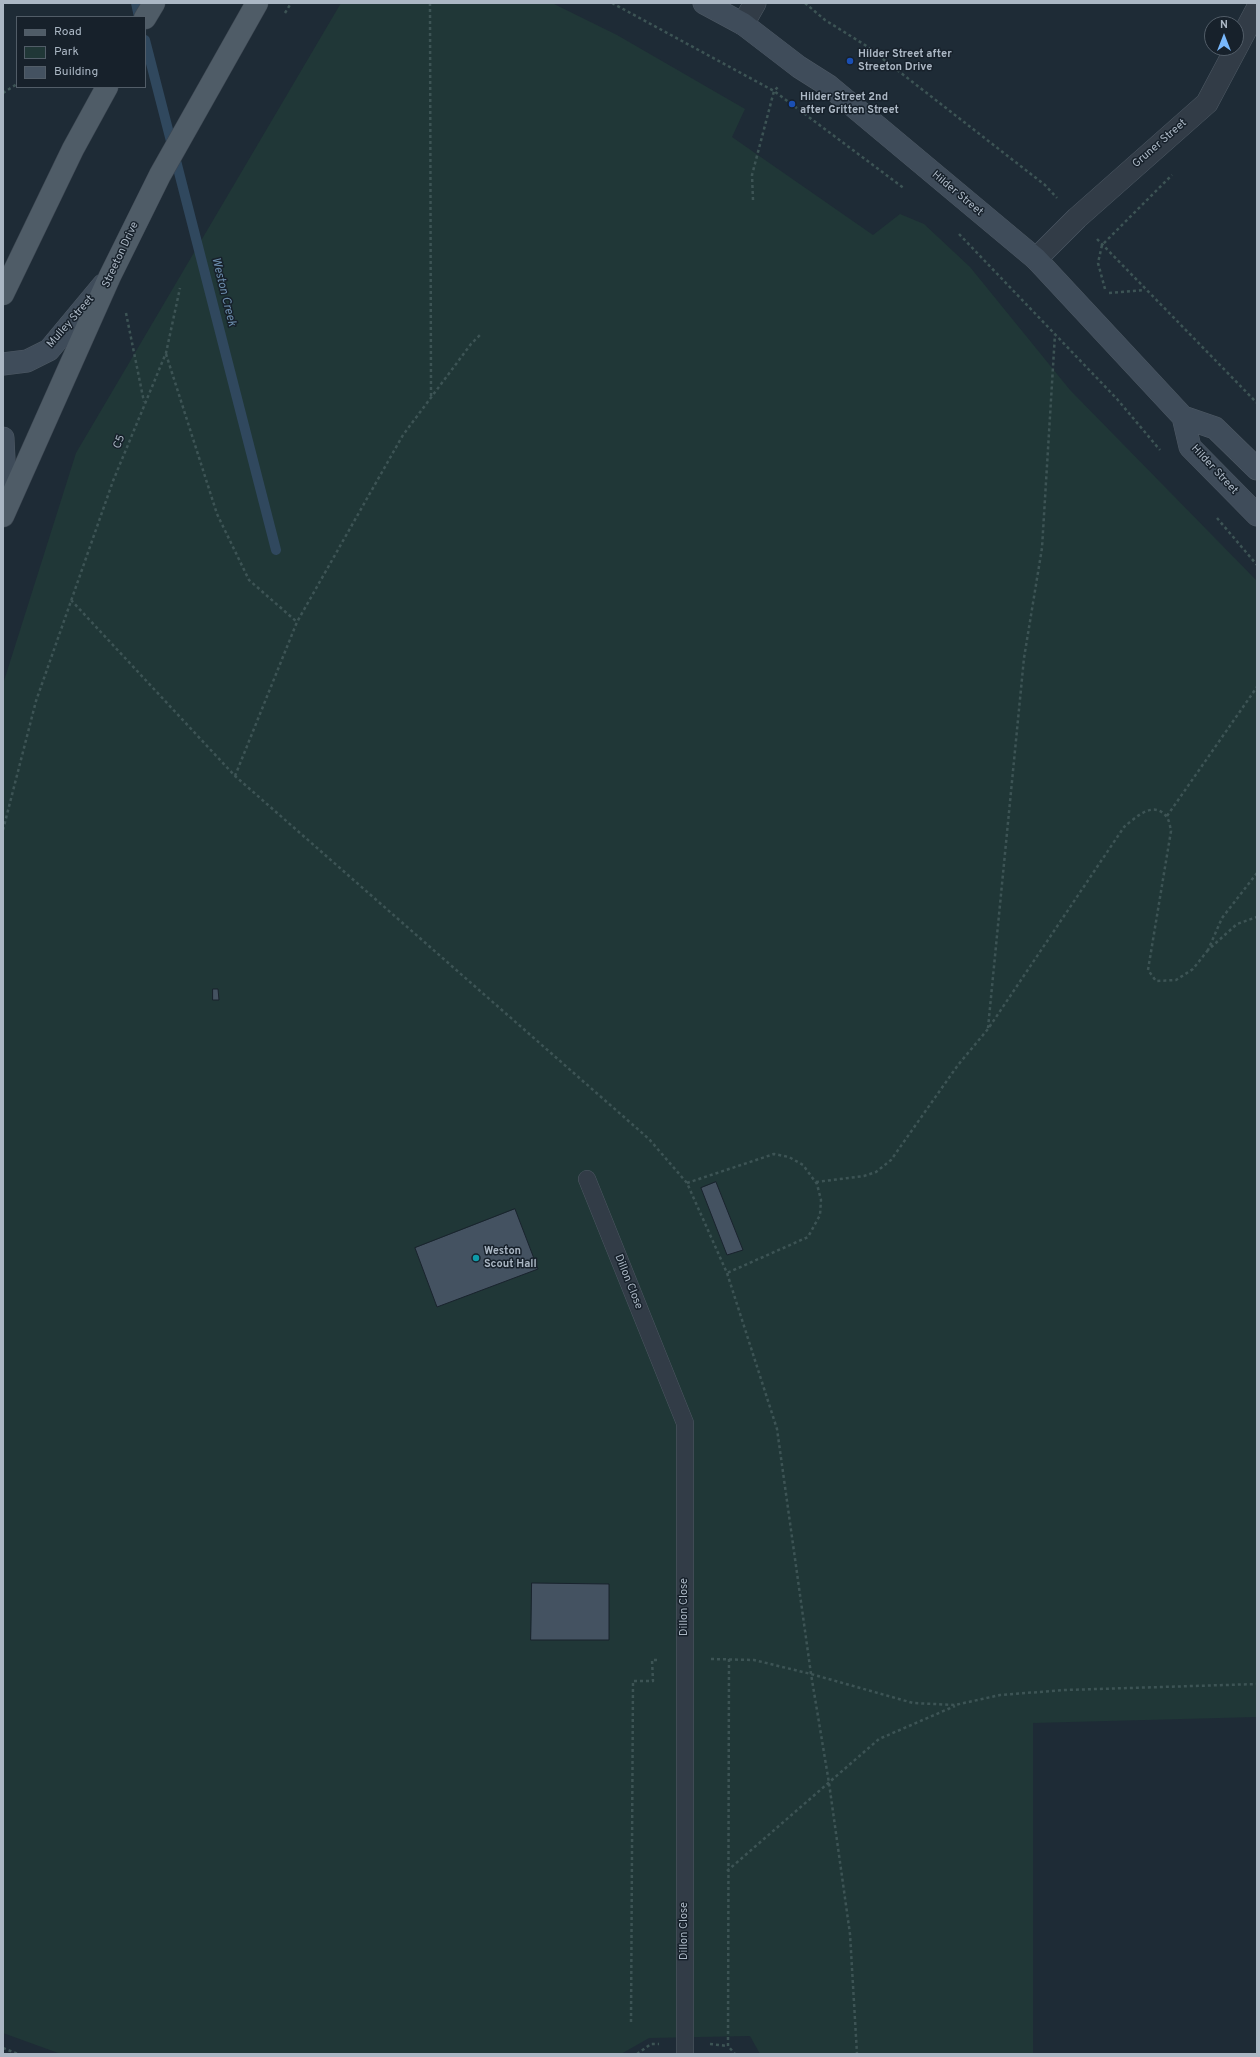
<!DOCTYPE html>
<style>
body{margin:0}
#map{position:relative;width:1260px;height:2057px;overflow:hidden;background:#1e2b36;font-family:Overpass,sans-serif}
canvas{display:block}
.frame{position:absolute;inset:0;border:4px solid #abb7c4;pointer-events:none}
.legend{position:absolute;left:16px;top:16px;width:130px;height:72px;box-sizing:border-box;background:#17212b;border:1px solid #525d68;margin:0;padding:5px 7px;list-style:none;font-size:12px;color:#abb7c4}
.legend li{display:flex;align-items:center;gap:8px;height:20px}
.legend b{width:20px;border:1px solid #525d68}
.north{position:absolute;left:1204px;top:16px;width:40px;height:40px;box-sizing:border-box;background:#17212b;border:1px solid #525d68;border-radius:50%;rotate:0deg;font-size:11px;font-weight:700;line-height:16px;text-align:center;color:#abb7c4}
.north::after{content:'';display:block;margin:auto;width:14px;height:18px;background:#79b8fc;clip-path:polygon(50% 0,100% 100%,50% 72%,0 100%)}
</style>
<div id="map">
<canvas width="1260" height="2057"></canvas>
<div class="frame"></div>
<ul class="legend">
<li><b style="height:5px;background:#4f5c67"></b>Road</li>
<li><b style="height:11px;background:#203737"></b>Park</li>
<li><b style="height:11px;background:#445261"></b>Building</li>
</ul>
<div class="north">N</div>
</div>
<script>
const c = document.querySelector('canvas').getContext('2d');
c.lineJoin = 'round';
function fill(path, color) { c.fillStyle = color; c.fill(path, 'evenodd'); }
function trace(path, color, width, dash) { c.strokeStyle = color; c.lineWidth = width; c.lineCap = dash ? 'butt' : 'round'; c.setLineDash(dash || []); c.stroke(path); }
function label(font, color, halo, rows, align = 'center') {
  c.font = font + ' Overpass,sans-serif'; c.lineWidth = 3; c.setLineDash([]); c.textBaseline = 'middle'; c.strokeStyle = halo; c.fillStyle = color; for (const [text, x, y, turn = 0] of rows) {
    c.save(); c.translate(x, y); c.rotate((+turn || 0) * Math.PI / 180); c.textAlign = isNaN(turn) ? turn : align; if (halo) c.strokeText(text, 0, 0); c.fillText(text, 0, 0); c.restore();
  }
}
fill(new Path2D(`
 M341 3H552L617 35 745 109 732 137 873 235 900 214 924 224 970 267 1070 390 1257 581V1717L1033 1723V2054H760L750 2036 649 2038 621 2054H61L3 2033V684L76 453Z`), '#203737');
trace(new Path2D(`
 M136 3 139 17
 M145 40 276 550`), '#30485e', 10);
const building = new Path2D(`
 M213 989H218L219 1000H213Z
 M716 1182 743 1250 727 1255 701 1188Z
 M515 1209 538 1269 437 1307 415 1248Z
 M532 1583 609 1584V1640H531Z`);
fill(building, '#445261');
trace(building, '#19232d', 1);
const lane = new Path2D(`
 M587 1179 685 1423V2054`);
const street = new Path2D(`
 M743 24 755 3
 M1036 259 1077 218 1207 103 1257 9`);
const secondary = new Path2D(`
 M704 3 743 24 799 67 829 86 1036 259 1183 417 1215 428 1257 469
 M3 364 27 361 49 350 103 285
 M1183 417 1190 447 1257 515
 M3 438 5 480 3 514`);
const primary = new Path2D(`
 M145 18 154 3
 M3 294 73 149 107 87
 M3 516 110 276 160 175 257 3`);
trace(lane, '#4f5a65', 18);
trace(street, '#4f5a65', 23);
trace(secondary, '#4f5a65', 23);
trace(primary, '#3b4550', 23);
trace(new Path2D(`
 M430 3 431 397
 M612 3 774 91 905 189
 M805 3 825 20 865 45 1045 185 1057 198
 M285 13 291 3
 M3 93 17 84
 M753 200 752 175 774 91 778 87
 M959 234 1117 399 1160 450
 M1097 239 1257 403
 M1105 289 1098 263 1102 245 1172 175
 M1109 293 1145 290
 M126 313 144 402
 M166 354 217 514 249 580 297 622
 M1217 518 1257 565
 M71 600 235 776 649 1139 687 1183 727 1273 777 1429 811 1674 829 1783 850 1934 857 2054
 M235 776 297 622 403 435 471 344 481 334
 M1167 816 1257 687
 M3 830 36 701 113 481 166 353 180 288
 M1257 873 1222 918 1208 950 1237 924 1257 917
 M988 1028 1024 658 1042 548 1055 334
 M816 1182 864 1176 876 1172 891 1160 958 1065 988 1029 1124 827C1135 818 1153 800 1166 816 1169 819 1170 826 1171 831L1148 970 1156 981 1176 980 1193 969 1208 950
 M687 1183 774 1154 789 1157 803 1165 817 1184 821 1200 820 1215 808 1237 727 1273
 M711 1659 754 1660 811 1674 913 1703 955 1705 1000 1695 1065 1690 1257 1684
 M729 1659 728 2046 735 2054
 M727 1871 879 1739 955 1706
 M631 2022 633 1681H653L652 1660H660
 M710 2044 728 2046
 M3 2048 18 2054
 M637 2054 651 2044H659`), '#3d5455', 2.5, [3, 3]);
trace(lane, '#323c47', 17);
trace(street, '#323c47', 22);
trace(secondary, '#3f4c5a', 22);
trace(primary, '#4f5c67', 22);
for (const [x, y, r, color] of [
 [850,61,4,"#1a4fb4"],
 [792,104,4,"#1a4fb4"],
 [476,1258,4,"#0f9aa8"]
]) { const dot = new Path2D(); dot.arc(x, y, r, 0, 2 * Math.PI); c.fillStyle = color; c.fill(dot); trace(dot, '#17212b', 1.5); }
label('bold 11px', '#abb7c4', '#17212b', [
 ["Hilder Street after",858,55],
 ["Streeton Drive",858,68],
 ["Hilder Street 2nd",800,98],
 ["after Gritten Street",800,111],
 ["Weston",484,1252],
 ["Scout Hall",484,1265]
], 'left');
label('11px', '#abb7c4', '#17212b', [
 ["Gruner Street",1160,144,-41],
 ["Hilder Street",957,194,40],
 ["Streeton Drive",121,255,-65],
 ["Mulley Street",71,322,-49],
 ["C5",120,442,-69],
 ["Hilder Street",1214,470,47],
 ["Dillon Close",628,1282,68],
 ["Dillon Close",685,1607,-90],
 ["Dillon Close",685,1931,-90]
]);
label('italic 12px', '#6a8baa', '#17212b', [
 ["Weston Creek",223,292,76]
]);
</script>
